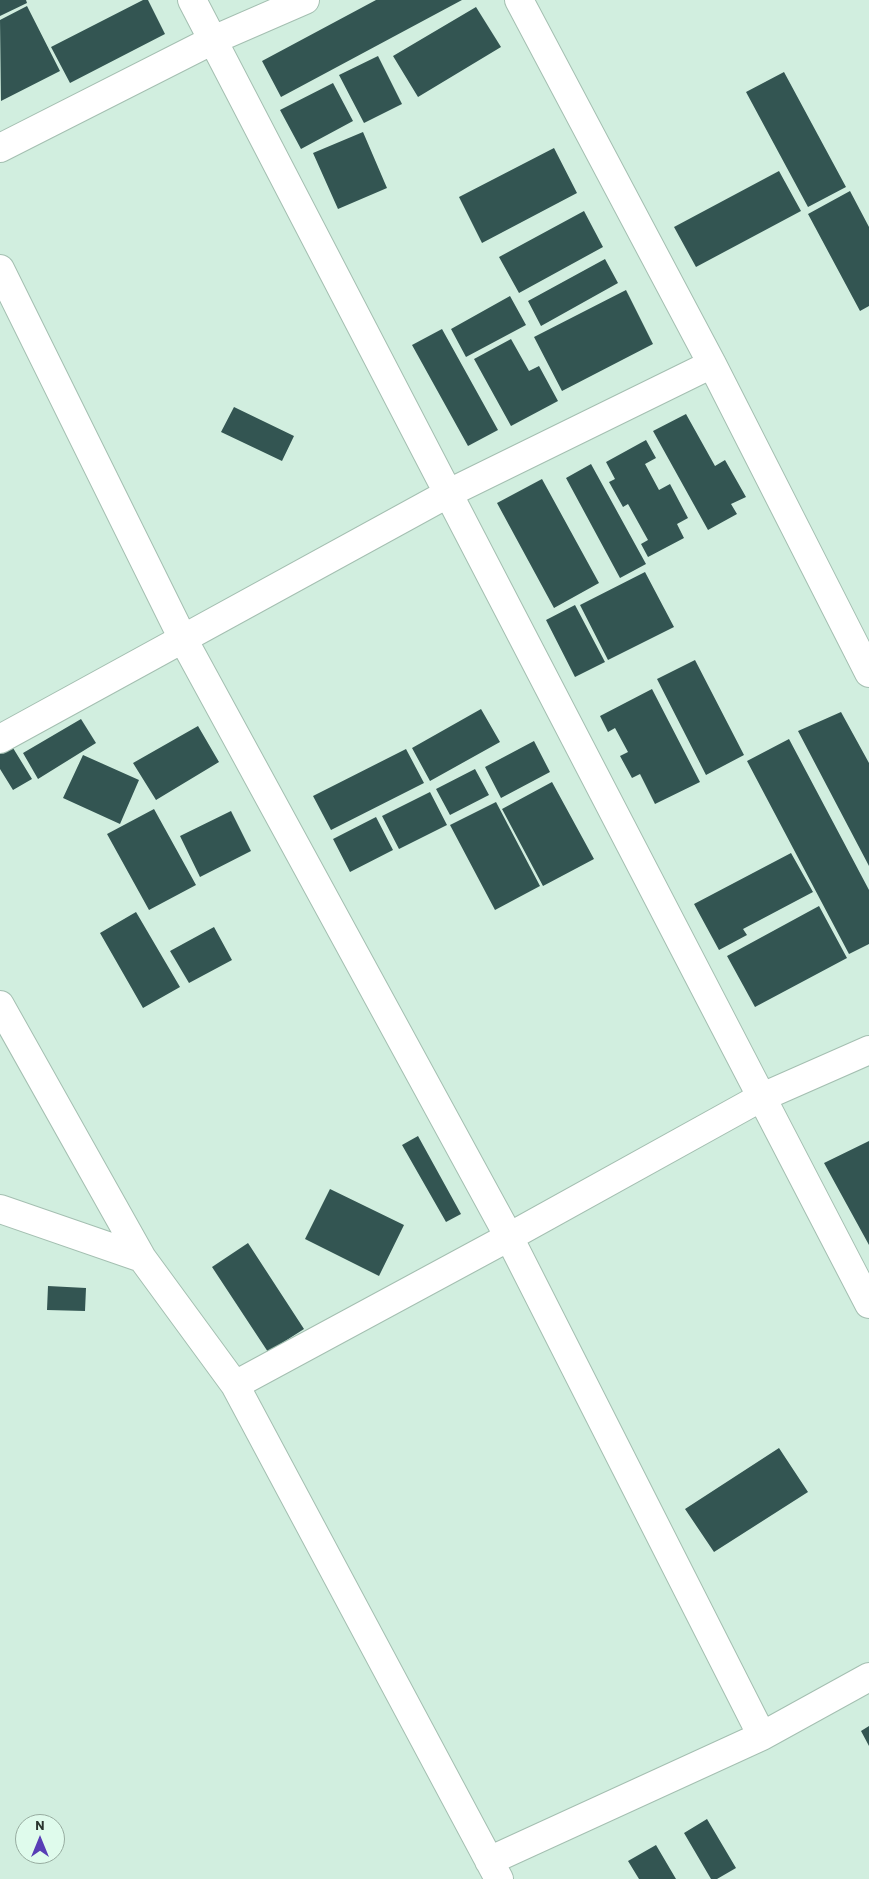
<!DOCTYPE html>
<style>
body{margin:0}
#map{position:relative;width:869px;height:1879px;overflow:hidden;background:#d1eedf;font-family:Barlow,sans-serif}
canvas{display:block}
.north{position:absolute;left:15px;top:1814px;width:50px;height:50px;box-sizing:border-box;background:#dffbec;border:1px solid #97aca0;border-radius:50%;rotate:0deg;font-size:14px;font-weight:700;line-height:20px;text-align:center;color:#2a352f}
.north::after{content:'';display:block;margin:auto;width:18px;height:22px;background:#583eb6;clip-path:polygon(50% 0,100% 100%,50% 72%,0 100%)}
</style>
<div id="map">
<canvas width="869" height="1879"></canvas>
<div class="north">N</div>
</div>
<script>
const c = document.querySelector('canvas').getContext('2d');
c.lineJoin = 'round';
function fill(path, color) { c.fillStyle = color; c.fill(path, 'evenodd'); }
function trace(path, color, width, dash) { c.strokeStyle = color; c.lineWidth = width; c.lineCap = dash ? 'butt' : 'round'; c.setLineDash(dash || []); c.stroke(path); }
fill(new Path2D(`
 M0 0H26L27 3 0 16Z
 M143 0H148L165 34 70 83 51 47Z
 M376 0H462L281 97 262 61Z
 M27 6 60 71 1 101 0 20Z
 M476 7 501 47 418 97 393 56Z
 M378 56 402 104 364 123 339 75Z
 M784 72 846 187 808 207 746 92Z
 M333 83 353 121 301 149 280 110Z
 M363 132 387 188 338 209 313 153Z
 M554 148 577 193 482 243 459 197Z
 M779 171 801 211 696 267 674 227Z
 M850 191 869 227V306L860 311 808 214Z
 M584 211 603 247 519 293 499 257Z
 M605 259 618 283 541 326 528 301Z
 M626 290 653 344 562 391 534 337Z
 M510 296 526 325 466 357 451 329Z
 M442 329 498 430 468 446 412 345Z
 M511 339 529 371 539 366 558 401 511 426 474 359Z
 M234 407 294 436 282 461 221 432Z
 M686 414 715 466 725 460 746 497 731 504 737 514 708 530 653 431Z
 M646 440 656 458 645 464 659 490 670 484 688 518 677 524 684 538 648 557 641 544 648 540 628 504 623 507 609 482 615 479 606 462Z
 M591 464 646 564 620 578 566 478Z
 M542 479 599 583 554 608 497 503Z
 M645 572 674 627 608 660 580 605Z
 M575 605 605 662 575 677 546 620Z
 M695 660 744 755 706 775 657 679Z
 M652 689 700 782 655 804 640 774 632 778 620 756 628 752 615 728 608 732 600 716Z
 M481 709 500 742 430 781 412 748Z
 M841 712 869 763V866L798 731Z
 M81 719 96 743 38 779 23 753Z
 M198 726 219 762 156 800 133 763Z
 M789 739 869 890V944L849 954 747 761Z
 M534 741 550 772 501 798 485 767Z
 M10 743 32 779 13 790 0 769V749Z
 M406 749 424 783 331 830 313 796Z
 M83 755 139 780 120 824 63 798Z
 M475 769 489 795 450 815 436 789Z
 M552 782 594 859 543 886 502 809Z
 M430 792 447 825 399 849 382 816Z
 M496 802 540 886 495 910 450 825Z
 M154 809 196 885 149 910 107 834Z
 M231 811 251 851 200 877 180 836Z
 M376 817 393 850 350 872 333 839Z
 M791 853 813 892 743 929 747 935 719 950 694 904Z
 M819 906 847 958 755 1007 727 956Z
 M136 912 180 987 143 1008 100 933Z
 M214 927 232 960 189 983 170 951Z
 M418 1136 461 1214 446 1222 402 1145Z
 M869 1141V1245L824 1163Z
 M330 1189 404 1225 379 1276 305 1239Z
 M248 1243 304 1329 268 1352 212 1267Z
 M48 1286 86 1288 85 1311 47 1310Z
 M779 1448 808 1492 714 1552 685 1509Z
 M869 1726V1746L861 1731Z
 M707 1819 736 1868 717 1879H711L684 1833Z
 M656 1845 676 1879H639L628 1861Z`), '#335552');
const minor = new Path2D(`
 M192 0C421 433 640 871 869 1304
 M519 0 712 364 869 673
 M0 148 213 40 305 0
 M0 269 183 639 509 1237 762 1736
 M0 739 449 493 712 364
 M0 1005 142 1258 235 1385 499 1879
 M0 1209 142 1258
 M235 1385 509 1237 760 1098 869 1050
 M489 1861 762 1736 869 1677`);
trace(minor, '#a4bfb1', 30);
trace(minor, '#fff', 28);
</script>
